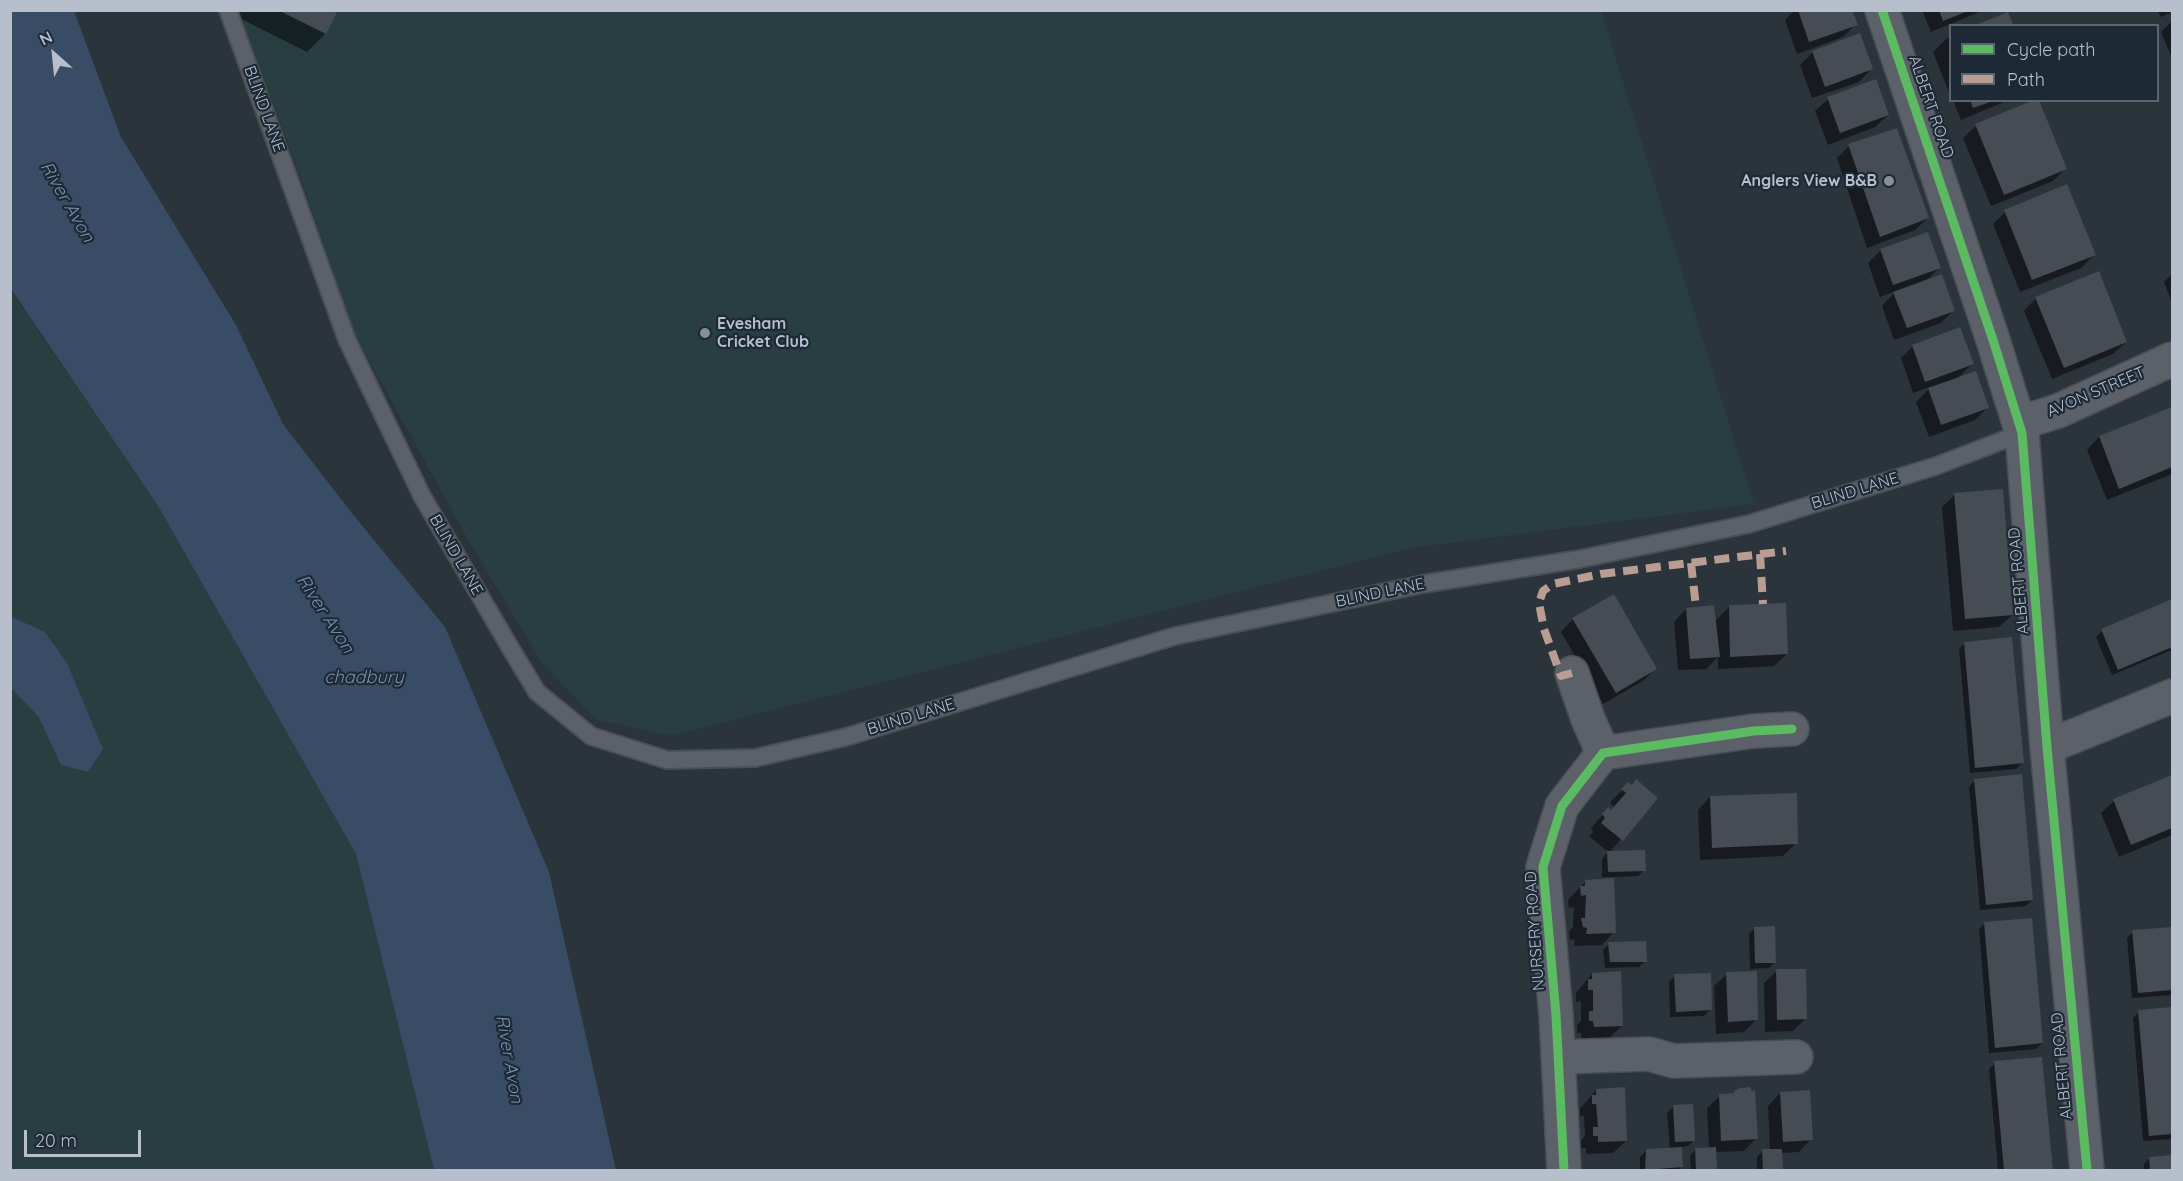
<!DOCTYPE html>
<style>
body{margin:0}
#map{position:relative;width:2183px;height:1181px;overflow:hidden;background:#2b333b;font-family:Quicksand,sans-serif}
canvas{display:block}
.frame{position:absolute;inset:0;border:12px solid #b6bfcb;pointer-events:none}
.legend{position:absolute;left:1949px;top:24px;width:210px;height:78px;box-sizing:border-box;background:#1e2936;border:2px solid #5b6572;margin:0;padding:8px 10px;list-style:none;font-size:18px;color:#b6bfcb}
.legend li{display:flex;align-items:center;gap:12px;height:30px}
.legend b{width:30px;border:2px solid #5b6572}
.north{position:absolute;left:24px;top:24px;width:60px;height:60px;-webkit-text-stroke:4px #1e2936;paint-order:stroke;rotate:333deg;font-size:16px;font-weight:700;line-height:24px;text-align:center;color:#b6bfcb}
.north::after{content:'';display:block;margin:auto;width:21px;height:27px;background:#b6bfcb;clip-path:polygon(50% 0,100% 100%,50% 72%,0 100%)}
.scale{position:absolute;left:24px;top:1130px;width:117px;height:27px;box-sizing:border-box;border:3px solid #b6bfcb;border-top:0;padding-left:8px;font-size:18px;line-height:21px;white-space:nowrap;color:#b6bfcb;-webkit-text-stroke:4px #1e2936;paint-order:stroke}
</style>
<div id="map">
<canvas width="2183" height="1181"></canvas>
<div class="frame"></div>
<ul class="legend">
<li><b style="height:8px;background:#5cba63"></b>Cycle path</li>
<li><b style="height:8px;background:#b99d93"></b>Path</li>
</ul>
<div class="north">N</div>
<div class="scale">20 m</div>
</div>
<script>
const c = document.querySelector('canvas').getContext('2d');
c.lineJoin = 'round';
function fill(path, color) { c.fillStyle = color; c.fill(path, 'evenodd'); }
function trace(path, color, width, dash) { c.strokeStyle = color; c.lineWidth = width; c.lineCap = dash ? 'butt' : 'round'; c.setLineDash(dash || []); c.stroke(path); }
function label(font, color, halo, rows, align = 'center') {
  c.font = font + ' Quicksand,sans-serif'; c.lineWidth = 4.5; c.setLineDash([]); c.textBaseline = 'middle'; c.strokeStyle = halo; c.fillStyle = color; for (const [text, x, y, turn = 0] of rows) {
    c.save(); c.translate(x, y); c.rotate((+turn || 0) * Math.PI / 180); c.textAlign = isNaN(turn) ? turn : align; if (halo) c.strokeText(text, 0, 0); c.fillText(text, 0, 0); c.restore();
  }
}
fill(new Path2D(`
 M238 11H1601L1754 504 1411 548 671 736 597 720 542 663 470 543 355 335 299 173Z
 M10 289 158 506 356 854 434 1170H11V688L38 716 61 765 103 749 66 663 45 632 11 616Z`), '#283e41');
fill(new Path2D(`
 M10 11H74L121 137 236 325 283 424 351 512 445 627 549 872 616 1170H434L356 854 158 506 11 289Z
 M10 616 45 632 67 663 103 749 88 772 61 765 38 716 11 688Z`), '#384c65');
fill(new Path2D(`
 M237 10H337L325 34 307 52 235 16Z
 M1795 10H1851L1856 24 1843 37 1797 54 1785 20Z
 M1922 10H1984L1931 32Z
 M2157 10H2172V12L2161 17Z
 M2172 21V58L2161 32Z
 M1950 37V95L1933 52 1946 39Z
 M1813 52 1871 69 1859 82 1812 98 1800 65Z
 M1875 81 1888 115 1875 127 1828 145 1815 111 1828 99Z
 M1953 100H2009L1961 120Z
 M1976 126 2065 169 2053 181 1991 206 1963 138Z
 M1849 146 1928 218 1915 230 1867 248 1837 158Z
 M2005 212 2094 255 2081 268 2020 292 1993 224Z
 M1881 250 1939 268 1925 282 1953 311 1941 323 1894 340 1882 306 1896 291 1880 297 1868 263Z
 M2172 274V303L2164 282Z
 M2036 298 2126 342 2113 354 2052 379 2024 311Z
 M1913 346 1972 364 1956 380 1988 407 1975 420 1929 437 1916 402 1932 386 1913 393 1901 358Z
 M2172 409V474L2107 500 2087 450 2099 437Z
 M1955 495 2012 615 1999 627 1953 631 1942 507Z
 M2172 601V650L2112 675 2096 637 2102 631Z
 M1729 607 1787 654 1774 666 1718 669V657L1706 669 1678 670 1674 622 1686 609 1715 621Z
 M1573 619 1655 669 1643 681 1603 704 1561 632Z
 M1965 643 2022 763 2016 769 1970 773 1959 649Z
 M2172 777V835L2119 857 2101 813 2114 801Z
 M1975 780 2032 900 2026 906 1980 910 1969 787Z
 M1629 784 1656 798 1609 853 1644 870 1638 876 1612 877 1614 932 1602 945 1574 946 1575 940 1570 939 1569 932 1573 927 1574 907 1569 908 1568 900 1585 882 1612 880V877H1602V859L1608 852 1589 836 1593 832 1591 828 1608 809 1610 811 1614 807 1610 802Z
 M1710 797 1796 843 1783 856 1700 860 1698 810Z
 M1985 923 2042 1043 2036 1049 1989 1053 1979 929Z
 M1755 928 1775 962 1769 968 1750 969 1749 934Z
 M2172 928V995L2132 998 2127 938 2133 932Z
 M1609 944 1645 961 1639 967 1605 968 1603 950Z
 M1777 971 1805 1019 1793 1031 1765 1032 1764 983Z
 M1592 974 1622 1026 1609 1038 1582 1039 1581 1033H1577V1025L1581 1021V1001L1576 1002V993Z
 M1727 974 1756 1020 1744 1032 1716 1034 1714 986Z
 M1675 976 1710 1010 1704 1016 1670 1017 1669 982Z
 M2172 1008V1139L2143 1141 2133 1018 2139 1012Z
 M2041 1059 2051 1170H1998L1989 1069 1995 1063Z
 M1596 1090 1626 1141 1613 1153 1586 1154V1148H1581V1141L1585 1136 1584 1116H1580V1109Z
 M1780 1093 1811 1139 1799 1152 1781 1153V1170H1757V1157L1763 1151H1770L1768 1106Z
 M1720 1096 1756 1138 1744 1151 1715 1152 1716 1170H1691L1690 1156 1696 1149H1709L1707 1108Z
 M1673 1107 1694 1140 1688 1146 1680 1147 1681 1167 1678 1170H1640V1157L1646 1151 1670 1149 1667 1113Z
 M2172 1156V1170H2144V1164L2150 1158Z`), '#0007');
fill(new Path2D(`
 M278 10H338L326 34Z
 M1798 10H1852L1858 25 1809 42Z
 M1939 10H1968V11L1943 21Z
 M2008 12 2014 26H1976V25Z
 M1860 33 1873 69 1825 87 1812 51Z
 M1876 79 1889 115 1840 133 1827 97Z
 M1970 100H1993V101L1973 108Z
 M2034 100H2039L2067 169 2004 195 1975 124Z
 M1897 128 1929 218 1880 237 1848 144Z
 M2067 184 2096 255 2032 280 2004 210Z
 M1928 232 1941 268 1893 285 1880 249Z
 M2099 271 2127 342 2064 368 2035 297Z
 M1942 274 1955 311 1907 328 1893 292Z
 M1960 327 1974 364 1925 382 1912 345Z
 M1976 371 1989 408 1941 425 1928 388Z
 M2172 407V467L2119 489 2099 436Z
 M2003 489 2013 615 1965 619 1954 493Z
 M1614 594 1657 669 1616 693 1572 618Z
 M2172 599V647L2118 670 2101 629Z
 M1786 603 1788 654 1730 657 1729 605Z
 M1714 605 1720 657 1690 659 1686 608Z
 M2012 637 2024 763 1975 768 1964 642Z
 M2022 774 2033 900 1986 905 1974 779Z
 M2172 775V828L2131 845 2113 799Z
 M1636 779 1658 798 1623 841 1601 823 1605 818 1602 814 1608 807 1611 810 1626 793 1621 789 1628 782 1632 785Z
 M1797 793 1798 844 1712 848 1710 796Z
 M1645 850 1646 871 1608 872 1607 851Z
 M1614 878 1616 933 1586 934 1587 928 1583 927 1581 918H1585L1586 895 1581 896 1580 886H1585V880Z
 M2032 918 2043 1043 1995 1048 1984 922Z
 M1775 926 1776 963H1755L1754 927Z
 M2172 927V990L2138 993 2132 930Z
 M1646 941 1647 962H1610L1608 942Z
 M1776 969H1806L1807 1019 1777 1020Z
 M1621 971 1623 1026 1594 1027 1593 1021H1589V1011H1593V990H1588V979H1592V973Z
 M1757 971 1758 1020 1728 1022 1726 972Z
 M1711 973 1712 1010 1676 1012 1674 974Z
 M2172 1007V1134L2149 1136 2138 1010Z
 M2042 1057 2053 1170H2004L1994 1061Z
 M1625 1087 1627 1141 1598 1142V1136H1593V1127H1598L1596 1104H1592V1095H1596V1089Z
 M1750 1087 1752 1091 1755 1090 1758 1139 1721 1141 1719 1094 1734 1093V1091L1740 1088Z
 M1810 1090 1813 1140 1783 1142 1780 1092Z
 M1693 1104 1695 1141 1675 1142 1673 1105Z
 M1682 1147 1683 1167 1645 1170 1646 1149Z
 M1716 1147 1717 1170H1696L1695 1148Z
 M1762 1149H1782L1783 1170H1763Z
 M2172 1155V1170H2150L2149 1157Z`), '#454c53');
const service = new Path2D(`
 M228 10 347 340 422 496 508 644 537 692 591 736 667 760 755 758 846 737 1175 636 1423 584 1580 559 1749 524 1936 466 2022 433`);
const minor = new Path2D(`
 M1882 10 1993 340 2022 433 2047 747 2087 1170
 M2020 423 2058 411 2172 359
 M1572 673 1588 719 1603 753
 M2047 747 2172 696
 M1558 1057 1649 1054 1674 1061 1796 1057
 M1564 1170 1556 1015 1543 867 1562 806 1603 753 1754 731 1792 729`);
trace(service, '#494f55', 20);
trace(minor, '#494f55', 36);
trace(service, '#5c6169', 16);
trace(minor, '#5c6169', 33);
trace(new Path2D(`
 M1760 554 1763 604
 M1691 563 1696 607
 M1572 673 1561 676 1544 629 1539 603 1543 591 1553 584 1601 574 1786 551`), '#b99d93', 8, [15, 8]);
trace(new Path2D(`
 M1882 10 1993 340 2022 433 2047 747 2087 1170
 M1564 1170 1556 1015 1543 867 1562 806 1603 753 1754 731 1792 729`), '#5cba63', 9);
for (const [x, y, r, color] of [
 [1889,181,6,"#858e99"],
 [705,333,6,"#858e99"]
]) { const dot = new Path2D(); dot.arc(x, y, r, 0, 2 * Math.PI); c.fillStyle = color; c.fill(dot); trace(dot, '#1e2936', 2); }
label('16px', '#b6bfcb', '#1e2936', [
 ["ALBERT ROAD",1931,107,71],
 ["BLIND LANE",264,109,70],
 ["AVON STREET",2096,392,-23],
 ["BLIND LANE",1855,491,-17],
 ["BLIND LANE",456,555,60],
 ["ALBERT ROAD",2019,581,-95],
 ["BLIND LANE",1380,593,-12],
 ["BLIND LANE",911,717,-17],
 ["NURSERY ROAD",1535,931,-94],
 ["ALBERT ROAD",2062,1066,-95]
]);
label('bold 16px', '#b6bfcb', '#1e2936', [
 ["Anglers View B&B",1877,181],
 ["Evesham",717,324,"left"],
 ["Cricket Club",717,342,"left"]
], 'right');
label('italic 18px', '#7691af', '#1e2936', [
 ["River Avon",67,202,60],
 ["River Avon",325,614,57],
 ["chadbury",364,678],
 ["River Avon",509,1059,80]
]);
</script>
